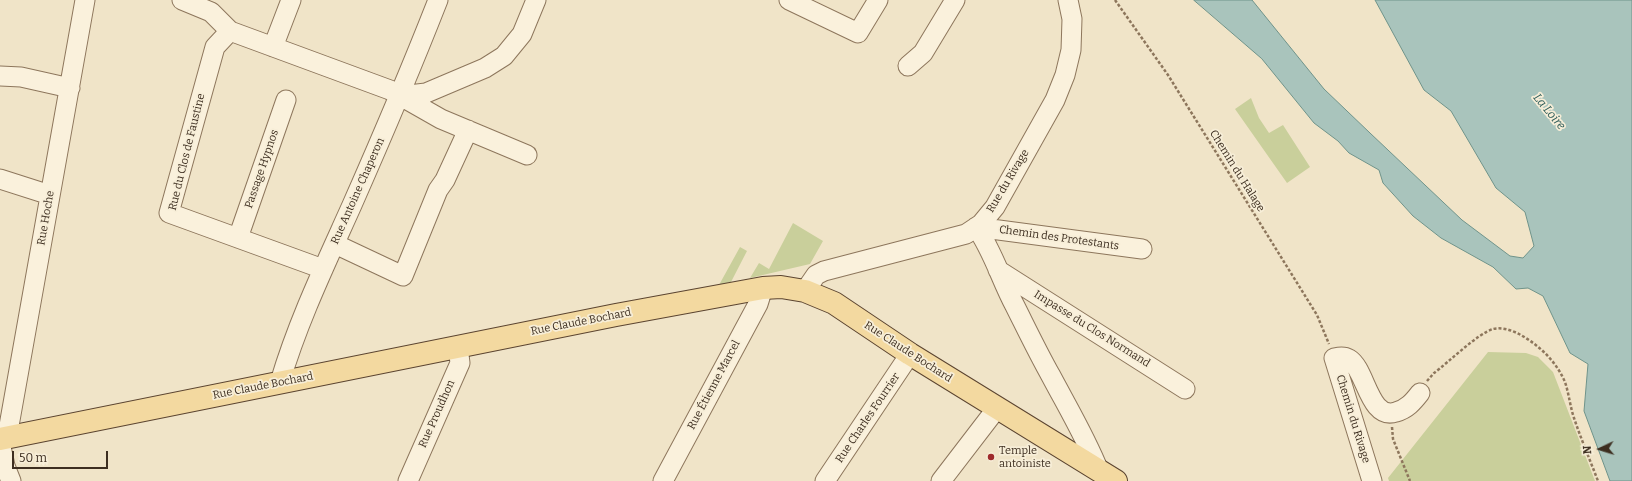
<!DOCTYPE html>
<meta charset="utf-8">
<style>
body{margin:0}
#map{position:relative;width:1632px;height:481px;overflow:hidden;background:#f0e4c8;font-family:Bitter,serif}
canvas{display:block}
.north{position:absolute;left:1580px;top:429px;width:40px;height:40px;-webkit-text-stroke:3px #f7eed8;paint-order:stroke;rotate:266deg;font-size:11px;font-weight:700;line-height:16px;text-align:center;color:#3d2e20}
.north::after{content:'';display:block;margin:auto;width:14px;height:18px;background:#3d2e20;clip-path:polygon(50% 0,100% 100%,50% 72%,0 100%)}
.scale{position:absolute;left:12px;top:451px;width:96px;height:18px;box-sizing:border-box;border:2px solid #3d2e20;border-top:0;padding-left:5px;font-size:12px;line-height:14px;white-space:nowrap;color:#3d2e20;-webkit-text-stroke:3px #f7eed8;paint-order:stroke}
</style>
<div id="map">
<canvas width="1632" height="481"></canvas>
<div class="north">N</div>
<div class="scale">50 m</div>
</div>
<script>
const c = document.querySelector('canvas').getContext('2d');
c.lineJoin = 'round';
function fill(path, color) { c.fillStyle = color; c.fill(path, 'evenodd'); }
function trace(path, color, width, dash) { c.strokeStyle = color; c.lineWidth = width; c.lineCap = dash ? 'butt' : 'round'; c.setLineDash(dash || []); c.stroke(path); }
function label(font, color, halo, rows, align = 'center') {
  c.font = font + ' Bitter,serif'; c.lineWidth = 3.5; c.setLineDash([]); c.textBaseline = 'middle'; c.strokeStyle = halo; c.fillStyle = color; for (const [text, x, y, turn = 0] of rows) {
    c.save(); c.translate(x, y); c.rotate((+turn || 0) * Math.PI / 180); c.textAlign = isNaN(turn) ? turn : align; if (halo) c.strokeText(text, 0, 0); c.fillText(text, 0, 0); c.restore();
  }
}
fill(new Path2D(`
 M1251 98 1259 118 1269 133 1283 125 1310 167 1287 183 1235 109Z
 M793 223 823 241 810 264 750 278 759 263 769 269Z
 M740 247 747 251 731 282 719 285Z
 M1488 352 1526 353 1538 357 1553 372 1595 481H1389L1388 478Z`), '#c9cf9b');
const water = new Path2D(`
 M1194 0H1252L1324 89 1370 133 1462 220 1510 256 1523 258 1534 246 1525 212 1496 188 1451 111 1424 90 1375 0H1632V481H1610L1584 411 1588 364 1570 353 1543 296 1528 288 1516 289 1493 267 1441 238 1413 216 1383 183 1379 170 1349 153 1338 141 1314 123 1262 59Z`);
fill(water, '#a9c4bc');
trace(water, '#6f938a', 1);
const minor = new Path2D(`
 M182 0 211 12 230 31 390 90 441 119 527 155
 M789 0 858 33 878 0
 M230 31 215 47 169 213 323 269
 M273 47 291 0
 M908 66 923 53 955 0
 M0 76 21 77 70 88
 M400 96 426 93 485 68 504 56 522 34 536 0
 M0 179 50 195
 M976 227C993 251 1001 280 1015 306 1027 330 1038 353 1051 376 1068 408 1086 438 1099 471
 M976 227 1142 249
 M238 238 286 100
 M335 244 403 276 438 190 445 180 468 130
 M998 270 1185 389
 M805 291 816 275 824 271 966 234 981 224 995 207 1055 100 1065 75 1071 50 1072 19 1068 0
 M280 382C298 321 326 263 352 205 382 137 411 69 438 0
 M7 437 85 0
 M0 442 5 466 11 481
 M408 481 460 363 458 347
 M663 481 758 304 763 288
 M825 481 910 354
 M941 481 997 408
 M1372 481 1334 358C1339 357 1344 356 1349 359 1366 369 1369 421 1396 412 1407 409 1413 402 1420 393`);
const major = new Path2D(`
 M0 439 616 315 763 288 781 287 805 291 834 303 910 354 1116 481`);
trace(minor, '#8d765c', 21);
trace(major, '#5b4430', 24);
trace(new Path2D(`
 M1115 0 1168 75 1317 315 1329 344
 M1427 381 1434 373C1449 362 1477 334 1493 329 1502 327 1511 330 1519 334 1539 345 1556 361 1565 382 1569 394 1570 406 1574 418 1581 439 1590 460 1598 481
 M1392 427 1393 439 1410 481`), '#8d765c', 2.5, [3, 2]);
trace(minor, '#faf1dc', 19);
trace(major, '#f3d9a0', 22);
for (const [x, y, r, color] of [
 [991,457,4,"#9e2a2b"]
]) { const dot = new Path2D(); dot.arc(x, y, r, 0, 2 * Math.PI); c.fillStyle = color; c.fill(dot); trace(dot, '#f7eed8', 1.5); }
label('11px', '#3d2e20', '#f7eed8', [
 ["Rue du Clos de Faustine",187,152,-76],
 ["Passage Hypnos",262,169,-71],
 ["Chemin du Halage",1237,171,58],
 ["Rue du Rivage",1008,181,-59],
 ["Rue Antoine Chaperon",358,191,-66],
 ["Rue Hoche",46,218,-80],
 ["Chemin des Protestants",1059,238,8],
 ["Rue Claude Bochard",581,322,-11],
 ["Impasse du Clos Normand",1092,329,32],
 ["Rue Claude Bochard",908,352,33],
 ["Rue Étienne Marcel",714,385,-62],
 ["Rue Claude Bochard",263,386,-11],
 ["Rue Proudhon",437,414,-66],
 ["Rue Charles Fourrier",868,418,-56],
 ["Chemin du Rivage",1353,419,73]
]);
label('11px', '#3d2e20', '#f7eed8', [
 ["Temple",999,451],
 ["antoiniste",999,464]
], 'left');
label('italic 12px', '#2f5d5a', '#f7eed8', [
 ["La Loire",1549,112,50]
]);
</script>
